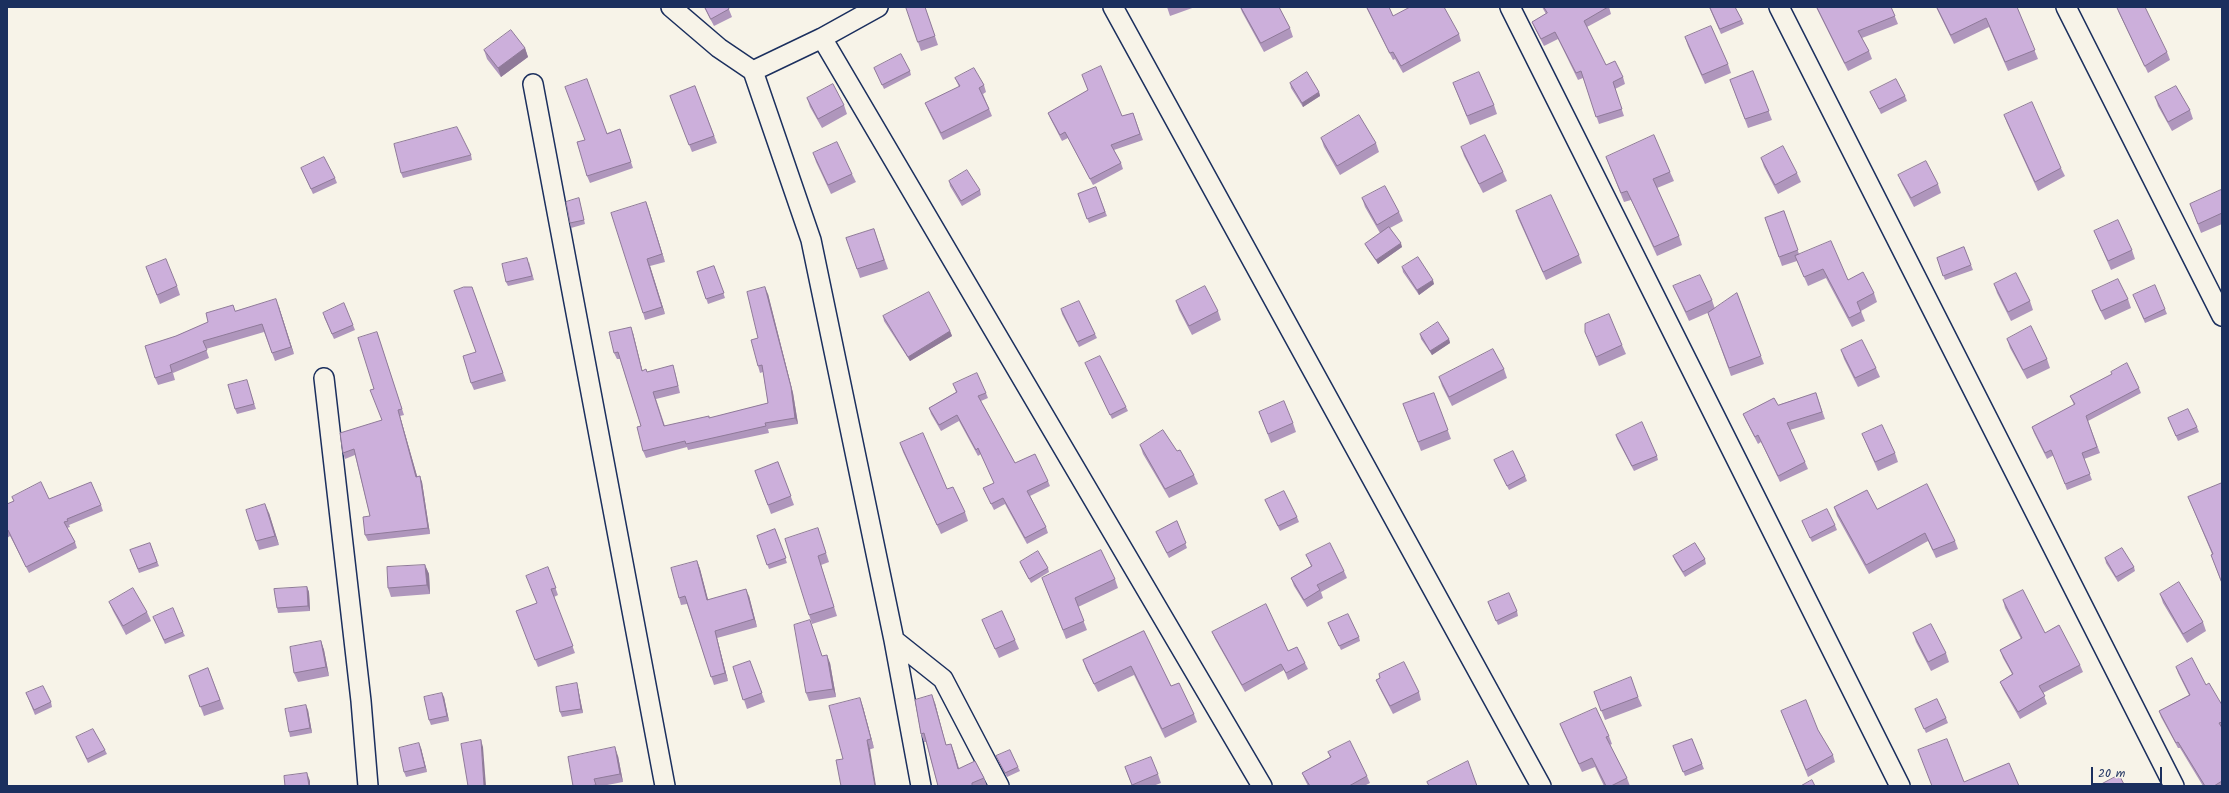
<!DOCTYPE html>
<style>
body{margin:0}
#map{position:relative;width:2229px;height:793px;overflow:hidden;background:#f7f3e8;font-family:Kalam,sans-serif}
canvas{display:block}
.frame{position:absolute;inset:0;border:8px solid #1b2f5e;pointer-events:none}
.scale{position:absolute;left:2091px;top:767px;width:71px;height:18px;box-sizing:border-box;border:2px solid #1b2f5e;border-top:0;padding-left:5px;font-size:12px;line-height:14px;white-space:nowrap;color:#1b2f5e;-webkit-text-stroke:3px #f7f3e8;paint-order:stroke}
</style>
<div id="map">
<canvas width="2229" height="793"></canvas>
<div class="frame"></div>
<div class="scale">20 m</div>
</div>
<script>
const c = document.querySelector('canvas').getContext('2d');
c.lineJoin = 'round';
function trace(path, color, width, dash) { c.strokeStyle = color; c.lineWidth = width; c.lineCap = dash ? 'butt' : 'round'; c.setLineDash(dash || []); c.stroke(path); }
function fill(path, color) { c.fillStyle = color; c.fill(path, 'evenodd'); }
const street = new Path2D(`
 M671 7 719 48 753 71 811 240 894 640 921 786
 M1113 7 1541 786
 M1510 7 1900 786
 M1779 7 2174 786
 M2066 7 2222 316
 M822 38 1262 786
 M753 71 822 38 878 7
 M533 84 665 786
 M324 378 361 701 368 786
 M894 640 943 679 999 786`);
trace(street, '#1b2f5e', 22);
trace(street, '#f7f3e8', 19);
fill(new Path2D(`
 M704 7H728L732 17 714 26Z
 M906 7H925L938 45 921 51Z
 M1167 7H1195L1170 16Z
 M1240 7H1279L1290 28 1293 37 1264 52 1242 12Z
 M1366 7H1389L1393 16 1459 34 1461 41 1403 73 1395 59 1393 60Z
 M1542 7H1609L1611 14 1587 27 1606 65 1623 77 1625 84 1615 89 1624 116 1599 124 1583 78 1578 80 1558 39 1544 46 1535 29 1532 22 1546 14Z
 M1709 7H1735L1742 20 1744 24 1721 34Z
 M1816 7H1891L1898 24 1862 38 1869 51 1872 59 1848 71Z
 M1936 7H2017L2038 59 2008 71 1989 27 1954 44Z
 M2117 7 2167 52 2170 60 2148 73 2119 13Z
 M1685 37 1728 64 1731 73 1705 84 1688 46Z
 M525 48 528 57 501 77 487 59 484 50Z
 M874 68 910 71 911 75 884 89Z
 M1753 71 1772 120 1748 128 1730 80Z
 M1082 75 1122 116 1133 113 1143 140 1114 150 1121 163 1123 169 1093 185 1068 138 1062 141 1050 118 1048 113 1088 90Z
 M955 78 984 85 986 92 983 94 992 116 943 140 928 110 925 103 959 87Z
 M1290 83 1319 92 1320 96 1303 107 1291 88Z
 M1453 83 1494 105 1497 114 1470 125Z
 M695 86 717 143 692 152 670 96Z
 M1870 92 1905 96 1907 101 1881 114Z
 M2155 97 2190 110 2193 119 2172 131 2158 106Z
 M807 98 844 105 847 114 822 128 810 107Z
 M2004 115 2061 168 2065 176 2038 191 2007 123Z
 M620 129 633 168 590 183 587 176 585 140Z
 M1321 138 1376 143 1379 152 1340 175 1324 147Z
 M1461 147 1503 172 1507 181 1483 193 1464 156Z
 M813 153 852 174 856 182 831 194 816 162Z
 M471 155 472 160 403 178 401 173Z
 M1606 157 1670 172 1674 181 1657 188 1679 236 1682 245 1657 256 1631 200 1624 202Z
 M1761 158 1797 173 1801 182 1778 194 1764 167Z
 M301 168 335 178 337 183 313 194Z
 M1898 175 1938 184 1941 193 1914 207 1902 184Z
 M949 181 980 190 981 195 962 206 950 186Z
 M1096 187 1107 216 1089 223 1078 194Z
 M2222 192V224L2201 233 2190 204Z
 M579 198 585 224 571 228 570 223Z
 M1362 198 1399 212 1403 221 1390 228 1402 247 1378 264 1367 248 1365 244 1380 233 1365 207Z
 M646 202 665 262 650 266 665 314 645 320 643 313Z
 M1516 211 1579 255 1582 263 1546 280 1518 218Z
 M1784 211 1799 254 1874 293 1877 302 1861 311 1865 321 1852 327 1826 278 1808 286 1797 261 1782 266 1765 218Z
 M874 229 888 269 860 278 846 238Z
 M2094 231 2132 250 2135 259 2111 270Z
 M1964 247 1973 270 1945 280 1937 258Z
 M529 262 534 280 508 286 506 282Z
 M714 266 725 298 708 304 697 272Z
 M146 267 177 286 180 295 160 304Z
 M1402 267 1434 284 1419 295 1403 272Z
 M1994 284 2030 301 2033 310 2011 321 1997 293Z
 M1673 286 1712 300 1715 309 1737 293 1764 364 1731 376 1708 313 1712 311 1689 321 1677 295Z
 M472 287 506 381 474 390 471 383 476 352Z
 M2092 291 2128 299 2131 308 2105 320 2095 300Z
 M768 294 793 393 798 424 768 429 769 433 688 450 687 447 646 458 643 451 641 426 620 359H617L614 353 633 333 642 370 647 372H675L680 393 656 399 665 426 710 418 768 403 763 372 760 373 758 366V338Z
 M2133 295 2165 309 2167 314 2145 323Z
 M1176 301 1218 311 1221 320 1192 335 1179 310Z
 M279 307 294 354 275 361 264 332 206 349 209 358 173 373 175 380 158 385 155 378 176 336 235 311Z
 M1061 309 1095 334 1097 338 1079 347 1062 314Z
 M883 316 950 331 952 336 910 361 884 321Z
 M324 317 353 325 355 330 334 339Z
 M377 332 404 415 400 416 417 476 422 482 430 534 368 541 365 535 370 516 355 455 345 459 343 453 382 420 374 389Z
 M1585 332 1622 345 1626 354 1599 366Z
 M1420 334 1449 339 1450 343 1432 355 1421 339Z
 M2007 339 2047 359 2050 368 2027 379 2010 348Z
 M1841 350 1876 368 1880 377 1858 387 1844 359Z
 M1085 363 1126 407 1128 411 1112 419Z
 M1504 369 1507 378 1452 406 1442 386 1439 377Z
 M953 384 986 393 988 398 981 401 1015 463 1048 481 1050 486 1030 496 1046 527 1048 533 1027 544 1005 504 994 510 983 488 994 483 981 454 978 456 959 421 941 431 931 414 929 408 956 392Z
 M248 385 256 409 237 414 235 409Z
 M2139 388 2141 393 2088 421 2100 453 2084 459 2092 480 2067 490 2054 455 2047 459 2034 433 2032 427 2074 405 2070 396Z
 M1434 393 1451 439 1421 451 1403 404Z
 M1816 393 1825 419 1790 430 1805 462 1808 469 1780 482 1761 442 1758 444 1746 421 1743 414 1778 405Z
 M1259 412 1293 423 1296 432 1271 443Z
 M2168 418 2197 427 2199 432 2178 441Z
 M1862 434 1895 453 1898 462 1878 471Z
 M1616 435 1657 456 1658 460 1634 471 1617 439Z
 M900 443 947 489 965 512 968 521 941 534 903 452Z
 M1140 445 1177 451 1194 475 1198 484 1169 498 1143 454Z
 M1494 460 1525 476 1527 481 1509 490 1496 465Z
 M778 462 794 505 771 514 755 471Z
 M2222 483V584L2211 555 2212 554 2188 497Z
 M12 497 49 499 101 505 103 511 69 525 70 527 67 528 75 542 77 548 29 573 10 536 7 538V504L14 501Z
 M1265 500 1297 517 1299 522 1280 531Z
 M1834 507 1955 541 1958 549 1936 558 1928 541 1869 574 1837 516Z
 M269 513 279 545 259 550 256 541Z
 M1177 521 1187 548 1169 558 1158 537 1156 532Z
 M1802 521 1835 525 1837 530 1812 542Z
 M818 528 829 562 821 565 837 616 812 624 809 615Z
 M775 529 787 563 769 569 757 536Z
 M150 543 159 566 139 573 130 550Z
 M1306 555 1344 571 1347 578 1321 592 1323 598 1307 607 1294 586 1291 578 1311 566Z
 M1673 556 1705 559 1706 564 1685 577 1675 561Z
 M2105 558 2134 567 2135 571 2118 582 2106 563Z
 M697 561 700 569 708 600 749 596 757 627 717 638 728 681 714 685 687 604 681 605 679 598Z
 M1020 562 1048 568 1049 572 1031 583 1022 567Z
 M425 565 429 574 430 594 391 597 388 588Z
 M548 567 558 595 554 597 575 653 538 667 516 611 537 603Z
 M1042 578 1115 579 1118 588 1078 607 1087 630 1066 639Z
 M307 587 309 592 310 611 278 613 277 608Z
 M2160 594 2203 622 2206 631 2187 643 2163 603Z
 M2003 600 2045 633 2080 665 2083 672 2043 693 2047 704 2020 719 2003 689 2000 682 2012 674 2003 658 2000 650 2021 639 2005 608Z
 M109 602 147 612 151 621 126 635 113 611Z
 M1488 602 1517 611 1518 616 1498 625Z
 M153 617 183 632 185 636 165 644Z
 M982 620 1015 640 1019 649 999 658 986 629Z
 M1328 623 1359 637 1360 641 1341 650Z
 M1144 631 1171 686 1194 714 1197 722 1165 738 1134 675 1098 692 1086 669 1083 660Z
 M1212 632 1305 663 1308 669 1288 680 1284 670 1245 692 1215 639Z
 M1913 633 1946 653 1949 662 1931 671 1916 642Z
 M321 641 324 650 329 676 298 682 294 673Z
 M823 656 830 663 836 697 809 701 806 693Z
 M750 661 765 702 747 709 733 667Z
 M2176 667 2206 685 2222 705V786H2203L2180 748H2178L2161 717 2159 711 2189 695 2178 673Z
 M208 668 224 709 204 716 189 676Z
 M1379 674 1419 692 1421 700 1393 714 1379 687 1376 680 1380 678Z
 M578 688 583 713 562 717 560 712Z
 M1594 692 1638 697 1642 706 1605 720Z
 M26 693 51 702 52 707 35 715Z
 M444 697 449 721 431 725 429 720Z
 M860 698 863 707 874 748 843 759Z
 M935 703 946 745 951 744 959 768 984 778 987 786H938L926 742H924L921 734Z
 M1915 709 1946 718 1948 723 1926 733Z
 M308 710 312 733 290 737 289 732Z
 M1781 711 1818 730 1833 755 1835 762 1808 777Z
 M1560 724 1609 736 1612 744 1610 745 1627 778 1630 786H1604L1595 767 1582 772 1563 732Z
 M76 737 105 750 107 754 88 763Z
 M1692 739 1704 769 1685 776 1673 746Z
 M421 748 427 772 406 777 404 772Z
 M1328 752 1367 776 1370 783 1364 786H1308L1305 780 1302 773 1330 757Z
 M618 756 623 782 602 786H573Z
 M996 756 1018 767 1020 771 1007 777 998 760Z
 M1125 767 1158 774 1161 783 1153 786H1132Z`), '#af96bc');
fill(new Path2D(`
 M525 48 528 57 501 77 498 68Z
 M1319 92 1320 96 1303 107 1302 103Z
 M646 202 649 210 665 262 662 254Z
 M1401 243 1402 247 1378 264 1376 260Z
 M647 259 650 266 665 314 662 307Z
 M1433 280 1434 284 1419 295 1417 290Z
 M765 287 768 294 793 393 798 424 795 418Z
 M276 299 279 307 294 354 291 347Z
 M631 327 633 333 644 377 642 371Z
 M950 331 952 336 910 361 908 357Z
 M1449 339 1450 343 1432 355 1430 351Z
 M398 410 400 416 419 483 416 477Z
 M420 476 422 482 430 534 428 528Z
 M265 504 269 513 279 545 275 536Z
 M697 561 700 569 710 607 707 600Z
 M425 565 429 574 430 594 427 585Z
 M307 587 309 592 310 611 308 606Z
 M746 589 749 596 757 627 754 619Z
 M715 631 717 638 728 681 725 673Z
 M321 641 324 650 329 676 326 667Z
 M827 655 830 663 836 697 833 689Z
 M577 683 583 713 581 709Z
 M442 693 444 697 449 721 447 716Z
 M932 695 935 703 948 753 946 745Z
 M860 698 863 707 874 748 871 739Z
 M306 705 308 710 312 733 310 728Z
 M481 740 483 747 486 786H484Z
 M867 740 870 749 876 786H875Z
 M419 743 421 748 427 772 425 767Z
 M951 744 954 752 961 777 958 769Z
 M615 747 618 756 623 782 620 774Z
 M307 773 310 781V786H309Z`), '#8f7a99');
const building = new Path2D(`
 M705 7H728L729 9 711 19Z
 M906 7H925L935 36 918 42Z
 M1241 7H1279L1290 28 1261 43Z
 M1367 7H1389L1393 16 1410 7H1444L1459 34 1401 66 1393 52 1390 53Z
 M1544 7H1608L1584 21 1606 65 1615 61 1623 77 1613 82 1622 109 1596 117 1581 71 1576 73 1555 32 1541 39 1532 22 1547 13Z
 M1710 7H1735L1742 20 1720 29Z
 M1817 7H1891L1895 16 1858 31 1869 51 1845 63Z
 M1937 7H2017L2035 50 2005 62 1986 18 1951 35Z
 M2117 7H2145L2167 52 2145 66Z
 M1711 26 1728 64 1702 75 1685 37Z
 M511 30 525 48 498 68 484 50Z
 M901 54 910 71 882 85 874 68Z
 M1101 66 1122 116 1133 113 1140 134 1111 145 1121 163 1090 179 1065 132 1060 135 1048 113 1088 90 1082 75Z
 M974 68 984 85 979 88 989 109 941 133 925 103 960 86 955 78Z
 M1753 71 1769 111 1745 119 1730 80Z
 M1307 72 1319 92 1302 103 1290 83Z
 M1479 72 1494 105 1467 116 1453 83Z
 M587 79 607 134 620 129 631 162 587 176 577 142 585 140 565 87Z
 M1896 79 1905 96 1879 109 1870 92Z
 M833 84 844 105 818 119 807 98Z
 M695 86 714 136 689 145 670 96Z
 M2176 86 2190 110 2168 122 2155 97Z
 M2032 102 2061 168 2035 182 2004 115Z
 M1359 115 1376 143 1337 166 1321 138Z
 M457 127 471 155 401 173 394 144Z
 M1485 135 1503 172 1479 184 1461 147Z
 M1654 135 1670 172 1653 179 1679 236 1654 247 1627 191 1621 193 1606 157Z
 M837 142 852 174 828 185 813 153Z
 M1783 146 1797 173 1775 185 1761 158Z
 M324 157 335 178 311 189 301 168Z
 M1926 161 1938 184 1911 198 1898 175Z
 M967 170 980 190 961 201 949 181Z
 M1385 186 1399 212 1377 225 1362 198Z
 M1096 187 1105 212 1087 219 1078 194Z
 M2221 190 2222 192V213L2198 224 2190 204Z
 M1551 195 1579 255 1543 272 1516 211Z
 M579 198 584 220 570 223 566 202Z
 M646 202 662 254 647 259 662 307 643 313 611 213Z
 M1784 211 1798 250 1779 257 1765 218Z
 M2118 220 2132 250 2108 261 2094 231Z
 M1389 227 1401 243 1376 260 1365 244Z
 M874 229 884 260 857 269 846 238Z
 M1831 241 1848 280 1863 272 1874 293 1857 302 1861 312 1849 318 1823 269 1804 277 1795 256Z
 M1964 247 1971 265 1943 276 1937 258Z
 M1418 257 1433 280 1417 290 1402 267Z
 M527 258 532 276 506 282 502 264Z
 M166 259 177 286 157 295 146 267Z
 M714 266 724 293 706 299 697 272Z
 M2016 273 2030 301 2008 312 1994 284Z
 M1700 275 1712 300 1686 312 1673 286Z
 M2118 279 2128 299 2101 311 2092 291Z
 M2155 285 2165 309 2144 319 2133 295Z
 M1205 286 1218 311 1189 326 1176 301Z
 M464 287H472L503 373 471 383 463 356 476 352 454 291Z
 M765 287 791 387 795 418 765 423 766 426 686 444 685 441 643 451 637 427 641 426 618 352 614 353 609 332 631 327 642 371 646 369 647 372 673 365 678 386 653 392 664 426 709 416V418L768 403 762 365 758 366 751 340 758 338 747 292Z
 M929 292 950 331 908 357 883 316Z
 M1737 293 1761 356 1729 368 1708 313Z
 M276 299 291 347 272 353 262 324 203 341 207 350 170 365 172 372 155 378 145 346 176 336 208 322 206 313 233 305 235 311Z
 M1079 301 1095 334 1077 342 1061 309Z
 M344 303 353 325 332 334 323 313Z
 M1609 314 1622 345 1596 357 1585 332V324Z
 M1438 322 1449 339 1430 351 1420 334Z
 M2031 326 2047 359 2023 370 2007 339Z
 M377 332 402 409 398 410 416 477 420 476 428 528 365 535 363 517 370 516 354 449 343 453 340 433 382 420 370 390 374 389 358 338Z
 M1862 340 1876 368 1855 378 1841 350Z
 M1493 349 1504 369 1449 397 1439 377Z
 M1100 356 1126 407 1110 415 1085 363Z
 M2127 363 2139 388 2086 416 2097 447 2082 453 2090 474 2065 484 2051 450 2045 453 2032 427 2075 404 2070 396 2112 374 2111 372Z
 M977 373 986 393 978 396 1015 463 1035 454 1048 481 1027 491 1046 527 1025 538 1003 498 991 504 983 488 994 483 978 448 976 450 957 415 939 425 929 408 957 392 953 384Z
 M247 380 254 404 235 409 228 385Z
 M1434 393 1448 430 1418 442 1403 404Z
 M1816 393 1822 412 1787 423 1805 462 1778 476 1758 435 1755 437 1743 414 1774 398 1778 405Z
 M1284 401 1293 423 1268 434 1259 412Z
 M2188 409 2197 427 2176 436 2168 418Z
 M1642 422 1657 456 1632 466 1616 435Z
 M1882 425 1895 453 1875 462 1862 434Z
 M1163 430 1177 451 1180 450 1194 475 1165 489 1140 445Z
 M923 433 947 489 953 487 965 512 937 525 900 443Z
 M1513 451 1525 476 1507 486 1494 460Z
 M778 462 791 496 768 505 755 471Z
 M41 482 49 499 91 482 101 505 67 519 68 521 64 522 75 542 26 567 8 530 7 531V504L14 501 12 497Z
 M2222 483V583L2211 555 2213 554 2188 497Z
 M1927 484 1955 541 1933 550 1925 533 1866 565 1834 507 1867 490 1877 509Z
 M1284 491 1297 517 1278 526 1265 500Z
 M265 504 275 536 256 541 246 510Z
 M1827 509 1835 525 1810 538 1802 521Z
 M1177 521 1186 543 1167 553 1156 532Z
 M818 528 826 553 818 556 834 607 809 615 785 539Z
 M775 529 786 558 767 565 757 536Z
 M150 543 157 562 138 569 130 550Z
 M1330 543 1344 571 1317 585 1320 590 1304 600 1291 578 1312 566 1306 555Z
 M1695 543 1705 559 1683 572 1673 556Z
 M2122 548 2134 567 2116 577 2105 558Z
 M1101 550 1115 579 1075 598 1084 621 1063 630 1042 578Z
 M1038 551 1048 568 1029 579 1020 562Z
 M697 561 707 600 746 589 754 619 715 631 725 673 711 677 685 596 679 598 671 568Z
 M425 565 427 585 388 588 387 567Z
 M548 567 556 588 551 589 573 646 535 660 516 611 537 603 526 576Z
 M2179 582 2203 622 2183 634 2160 594Z
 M307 587 308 606 277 608 274 589Z
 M133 588 147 612 123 626 109 602Z
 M2023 590 2045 633 2059 625 2080 665 2039 686 2045 696 2018 712 2000 682 2013 674 2000 650 2022 638 2003 600Z
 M1509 593 1517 611 1496 621 1488 602Z
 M1266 604 1288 651 1297 647 1305 663 1286 673 1281 664 1242 685 1212 632Z
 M173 608 183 632 164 640 153 617Z
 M1002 611 1015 640 995 649 982 620Z
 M1348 614 1359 637 1339 646 1328 623Z
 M810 620 822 656 827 655 833 689 806 693 794 625Z
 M1931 624 1946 653 1928 662 1913 633Z
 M1144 631 1171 686 1179 683 1194 714 1162 729 1131 666 1094 684 1083 660Z
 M321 641 326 667 294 673 290 647Z
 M2192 658 2206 685 2209 683 2222 705V722L2219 723 2222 728V781L2214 786H2205L2178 742 2176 743 2159 711 2190 695 2176 667Z
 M750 661 762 693 743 700 733 667Z
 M1404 662 1419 692 1390 706 1376 680 1380 678 1379 674Z
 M208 668 220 700 200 707 189 676Z
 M1631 677 1638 697 1601 711 1594 692Z
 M577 683 581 709 560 712 556 687Z
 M43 686 51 702 34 710 26 693Z
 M442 693 447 716 429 720 424 697Z
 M932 695 946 745 951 744 958 769 975 761 984 778 972 783V786H938L924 733 921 734 915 700Z
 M860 698 871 739 867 740 875 786H841L836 760 843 759 829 706Z
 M1937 699 1946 718 1924 729 1915 709Z
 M1806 700 1818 730 1833 755 1806 770 1781 711Z
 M306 705 310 728 289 732 285 709Z
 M1596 708 1609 736 1606 737 1627 778 1611 786H1606L1592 758 1579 764 1560 724Z
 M93 729 105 750 87 759 76 737Z
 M1692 739 1702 764 1683 772 1673 746Z
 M1947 739 1964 782 2009 763 2019 786H1932L1918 750Z
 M481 740 484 786H468L461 744Z
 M1350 741 1367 776 1349 786H1310L1302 773 1331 757 1328 752Z
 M419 743 425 767 404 772 399 748Z
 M615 747 620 774 594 779 596 785 590 786H573L568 757Z
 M1010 750 1018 767 1005 773 996 756Z
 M1151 757 1158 774 1132 785 1125 767Z
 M1468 761 1477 786H1429L1427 782Z
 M307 773 309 786H285L284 776Z
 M2119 775 2125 786H2098Z
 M1812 780 1815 786H1801Z`);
fill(building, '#ccafdb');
trace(building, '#8f7a99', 1);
</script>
